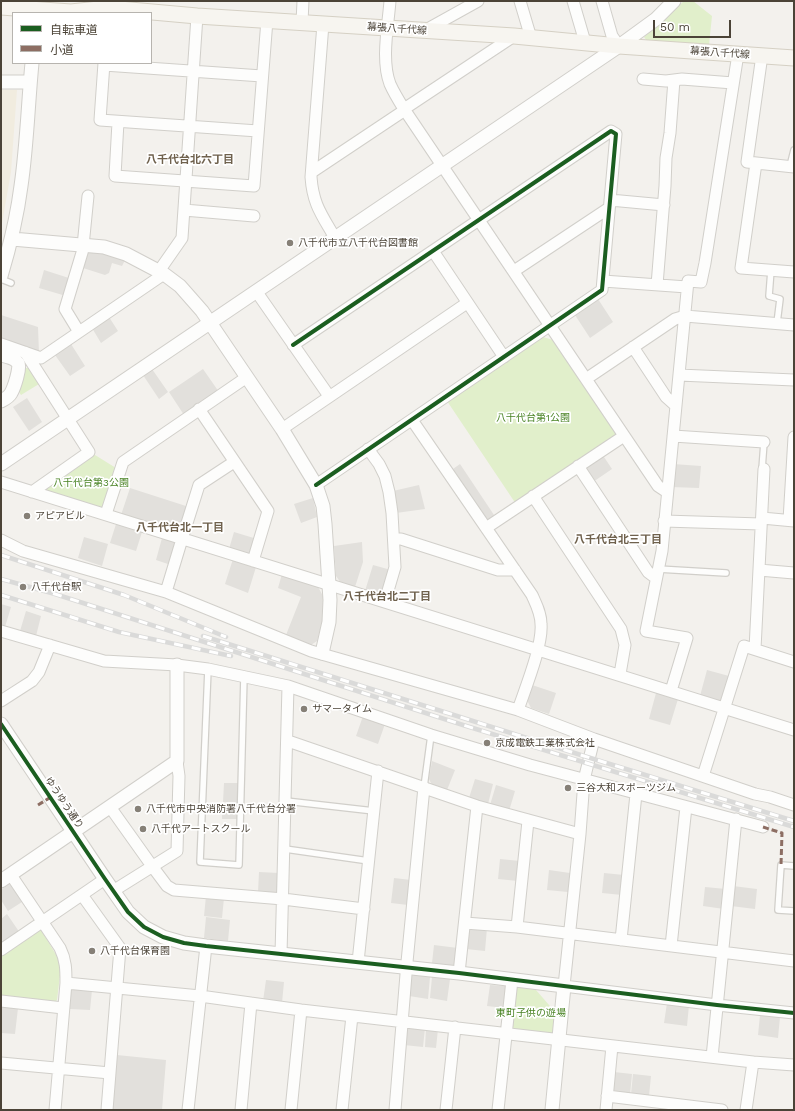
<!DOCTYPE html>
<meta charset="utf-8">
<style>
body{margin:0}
#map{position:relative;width:795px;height:1111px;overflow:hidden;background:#f3f1ed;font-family:"Work Sans","Noto Sans JP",sans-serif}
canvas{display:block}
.frame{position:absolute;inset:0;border:2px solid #4b4337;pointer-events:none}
.legend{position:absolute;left:12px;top:12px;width:140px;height:52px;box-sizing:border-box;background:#fff;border:1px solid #b7b4af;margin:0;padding:5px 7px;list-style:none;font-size:12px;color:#4b4337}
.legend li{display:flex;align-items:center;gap:8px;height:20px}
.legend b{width:20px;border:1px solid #b7b4af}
.scale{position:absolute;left:653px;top:20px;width:78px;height:18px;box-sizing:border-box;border:2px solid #4b4337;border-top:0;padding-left:5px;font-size:12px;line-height:14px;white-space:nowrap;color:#4b4337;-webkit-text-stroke:3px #fff;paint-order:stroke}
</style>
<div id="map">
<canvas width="795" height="1111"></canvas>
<div class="frame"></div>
<ul class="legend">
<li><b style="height:5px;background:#1b5e20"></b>自転車道</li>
<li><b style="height:5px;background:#8d6e63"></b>小道</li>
</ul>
<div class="scale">50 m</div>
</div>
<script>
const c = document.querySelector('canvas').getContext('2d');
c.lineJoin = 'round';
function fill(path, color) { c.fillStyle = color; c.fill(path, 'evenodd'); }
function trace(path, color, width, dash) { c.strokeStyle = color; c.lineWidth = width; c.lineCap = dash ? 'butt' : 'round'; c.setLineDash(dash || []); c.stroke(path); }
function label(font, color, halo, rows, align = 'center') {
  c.font = font + ' "Work Sans","Noto Sans JP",sans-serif'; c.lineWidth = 3.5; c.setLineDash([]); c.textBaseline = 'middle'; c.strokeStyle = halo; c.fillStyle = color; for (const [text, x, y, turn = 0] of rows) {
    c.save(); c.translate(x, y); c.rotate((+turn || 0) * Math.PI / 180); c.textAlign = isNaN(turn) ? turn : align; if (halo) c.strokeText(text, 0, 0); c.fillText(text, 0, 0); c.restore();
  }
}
fill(new Path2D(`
 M1 90H17L11 172 1 229Z`), '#f1ecdf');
fill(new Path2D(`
 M684 1H693L712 16 709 45 647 41 644 37Z
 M543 337 553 340 617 434 516 504 447 401Z
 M25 368H30L39 384 21 395 19 392Z
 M95 455 116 468 103 508 45 491V490Z
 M40 928 58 958 61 967 57 1000 55 1002 1 996V955Z
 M514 987 536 990 556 1013 554 1032 551 1034 513 1030 510 1026Z`), '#e1efcb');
fill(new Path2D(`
 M90 251 103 253 125 260 122 266 112 263 109 273 105 275 83 268 88 252Z
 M44 270 72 279 66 296 39 288Z
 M598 299 613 322 590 338 575 315Z
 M1 315 38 327 39 353 1 341Z
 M109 317 118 331 101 343 92 328Z
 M71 344 85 366 70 376 55 355Z
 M152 369 168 392 159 399 143 375Z
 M203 369 219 392 184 415 169 392Z
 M27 398 42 422 29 431 13 407Z
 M602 454 612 469 593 482 585 470V465Z
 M460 464 494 515 488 520 453 469Z
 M673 464 701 466 699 488 671 487Z
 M419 485 425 509 396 513 393 491Z
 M130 488 189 507 180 533 121 515Z
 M313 498 317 517 301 523 294 504Z
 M116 524 142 532 136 551 110 543Z
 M234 532 257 539 252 555 229 549Z
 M84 537 108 544 102 566 78 558Z
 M162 538 176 542 171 565 156 560Z
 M362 542 363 562 355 587 341 583 336 576 334 546Z
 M233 559 256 567 248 593 225 584Z
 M373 565 391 570 382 596 365 591Z
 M282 574 317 585 323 596 322 622 317 641 311 645 286 635 301 597 278 588Z
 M1 604 11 607 5 627 1 626Z
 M26 611 41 616 36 636 20 631Z
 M707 670 729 676 723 699 719 701 700 696Z
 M532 685 556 693 549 714 531 708 527 700Z
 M656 693 678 699 670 725 649 719Z
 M363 716 385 724 378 744 356 736Z
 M432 761 455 770 447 790 432 785 429 779Z
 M475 779 493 784 488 804 469 798Z
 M224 783H239L238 803 223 802Z
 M496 785 515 791 509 811 490 805Z
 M222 804H238V819H222Z
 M500 859 520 861 518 881 498 879Z
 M549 870 570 873 568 892 547 890Z
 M259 872 279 873V891L276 893 258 892Z
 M604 873 624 875 622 895 602 893Z
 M394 878 411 880 408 905 391 903Z
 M10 884 22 902 8 911 1 900V890Z
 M733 886 757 889 755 909 731 906Z
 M705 887 726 889 724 909 703 906Z
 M206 896 224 898 222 918 204 916Z
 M7 914 20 933 4 943 1 938V919Z
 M206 917 230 920 228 941 204 938Z
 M487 928 485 951 466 949 468 929Z
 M434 945 458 948 456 963 453 966 432 963Z
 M414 975 430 977 428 999 409 996 412 976Z
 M432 977 450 979 447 1001 430 998Z
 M266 980 284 982 282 1003 263 1001Z
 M490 985 505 986 507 990 505 1008 487 1006Z
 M74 988 92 990 90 1010 70 1009 71 990Z
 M667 1003 689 1005 687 1026 664 1023Z
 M1 1006 18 1008 15 1034 1 1033Z
 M760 1015 780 1017 778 1038 758 1035Z
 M409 1026 425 1028 423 1047 404 1045 406 1029Z
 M426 1028 438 1029 436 1048 425 1047Z
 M117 1055 166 1060 162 1110H112Z
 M614 1072 632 1074 630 1095 611 1093Z
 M633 1074 651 1076 649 1096 631 1094Z`), '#e2e0dc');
const service = new Path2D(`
 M790 166 794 150
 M771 270 769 296 780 299 777 323
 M1 279 11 283
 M764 442 762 469H764
 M658 569 726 573
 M208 669 200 862 239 865 244 676
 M424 787 431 735
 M286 801 374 811
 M285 849 369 861
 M794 866 781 865 778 910 794 911`);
const minor = new Path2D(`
 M390 1C388 27 381 60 390 84 394 93 399 101 404 109L658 486 667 492
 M520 1 531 38
 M573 1 585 42
 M602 1 612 36 619 46
 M302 22 303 1
 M323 24 311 177C313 205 322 215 335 238
 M424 31 478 1
 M762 55 747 162 794 167
 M104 63 100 120 258 131
 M104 65 262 76
 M643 79 666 81 682 79 733 83
 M404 109 514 36
 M118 122 115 176 254 186 267 20
 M756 163 741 268 794 272
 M312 172 405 110
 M610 200 664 205
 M184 210 254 216
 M83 246 88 196
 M433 251 504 357
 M159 271 182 238 197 16
 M514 271 609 208
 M603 281 687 287
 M657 285 665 186 666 158 670 133 674 80
 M256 291 329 396
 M79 332 65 309 84 246
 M1 344 41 358 164 274
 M293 345 611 131 616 134 602 290 316 485
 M633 347 666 397 676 406
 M25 352 89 452 32 492
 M679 375 794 380
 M586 379 675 319 685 316 794 325
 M199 409 268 511 253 561
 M412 420 532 595C536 604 541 613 541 624 543 645 525 689 518 710
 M282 429 467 303
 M673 436 764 442
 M368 449 379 464 385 476 389 492 392 513 395 567 385 601
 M578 466 648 572 656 578
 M1 482 794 730
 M533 496 621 629 625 645 620 674
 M106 514 123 462 247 377
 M762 518 794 521
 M789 520 794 437
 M664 521 761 524
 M486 528 624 436
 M394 539H401L498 570H515
 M1 540 23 551 166 592 311 651 518 710 594 739 755 794 770 797 794 805
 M759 570 794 573
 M166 592 182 539 199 485 234 462
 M1 631 104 661 177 665 208 669 288 686 431 735 530 765 763 827
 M755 649 764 469
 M671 691 687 638 646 631 662 551 688 281 701 282 705 263 738 54
 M1 701 32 681 39 672 50 645
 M594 739 584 780 580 834 564 986 717 1005 794 1013
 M288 741 477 806 580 834
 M703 776 744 646 794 662
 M110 807 152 866 167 886 174 890 283 899 364 909
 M11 875 60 948C66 960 66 970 66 983L55 1110
 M113 891 177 851 179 776 177 761
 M82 895 120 948 107 1110
 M465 923 517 927 794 961
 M517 927 528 821
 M621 940 636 794
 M671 946 686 807
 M1 950 105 879
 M281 954 288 686
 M358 962 378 771
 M459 973 477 806
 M66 983 200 996 301 1010 753 1062 794 1065
 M1 1001 63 1008
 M712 1057 736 819
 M1 1063 110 1073
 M607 1096 722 1110
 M188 1110 206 946
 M241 1110 251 1003
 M291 1110 301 1010
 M342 1110 352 1016
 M395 1110 407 962 424 787
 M446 1110 455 1027
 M498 1110 512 980
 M606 1110 612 1046
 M746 1110 753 1062`);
const tertiary = new Path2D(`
 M1 82H30
 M12 239 104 247 126 254 164 274 180 286 202 311 282 429 316 485 323 506 325 524 330 600 329 622 322 653
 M1 276C10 246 17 217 21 186 27 145 28 104 32 63
 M1 355C6 356 15 358 18 363 21 367 14 388 11 393 9 397 5 399 1 401
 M1 464 619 46 656 19 674 1
 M1 724 105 879 128 912 144 927 163 937 184 943 206 946 459 973 564 986 552 1110
 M1 881 177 761V665`);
const secondary = new Path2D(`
 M1 7 71 12 108 8 197 16 514 36 619 46 794 58`);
trace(service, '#d1cfca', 8);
trace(minor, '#d1cfca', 13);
trace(tertiary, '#d1cfca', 15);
trace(secondary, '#d5d0c4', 17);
trace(service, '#fdfdfc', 5.5);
trace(minor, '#fdfdfc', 11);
trace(tertiary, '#fdfdfc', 13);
trace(secondary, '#f7f5f0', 15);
const rail = new Path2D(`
 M1 555 124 595 226 637
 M1 579 55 594 463 725 794 827
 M1 595 119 632 231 656
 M203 636 584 756 794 821`);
trace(rail, '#dadad9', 4.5);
trace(rail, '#fff', 3, [9]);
trace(new Path2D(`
 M38 805 51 797
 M763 827 782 833 781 865`), '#8d6e63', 3, [6, 3]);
trace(new Path2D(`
 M293 345 611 131 616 134 602 290 316 485
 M1 724 105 879 128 912 144 927 163 937 184 943 206 946 459 973 717 1005 794 1013`), '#1b5e20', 4);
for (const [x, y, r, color] of [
 [290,243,4,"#868077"],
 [27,516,4,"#868077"],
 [23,587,4,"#868077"],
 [304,709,4,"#868077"],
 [487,743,4,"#868077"],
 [568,788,4,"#868077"],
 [138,809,4,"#868077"],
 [143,829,4,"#868077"],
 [92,951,4,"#868077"]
]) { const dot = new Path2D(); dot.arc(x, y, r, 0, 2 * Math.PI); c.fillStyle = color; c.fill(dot); trace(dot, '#fff', 1.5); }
label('10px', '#4b4337', '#fff', [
 ["幕張八千代線",397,29,4],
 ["幕張八千代線",720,53,4],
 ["ゆうゆう通り",64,803,56]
]);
label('10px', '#4b4337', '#fff', [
 ["八千代市立八千代台図書館",298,243],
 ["アピアビル",35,516],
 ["八千代台駅",31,587],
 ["サマータイム",312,709],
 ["京成電鉄工業株式会社",495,743],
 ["三谷大和スポーツジム",576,788],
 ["八千代市中央消防署八千代台分署",146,809],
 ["八千代アートスクール",151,829],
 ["八千代台保育園",100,951]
], 'left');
label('10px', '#498324', '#fff', [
 ["八千代台第1公園",533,418],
 ["八千代台第3公園",91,483],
 ["東町子供の遊場",531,1013]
]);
label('bold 11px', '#6f614d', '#fff', [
 ["八千代台北六丁目",190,160],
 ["八千代台北一丁目",180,528],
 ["八千代台北三丁目",618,540],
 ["八千代台北二丁目",387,597]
]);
</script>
